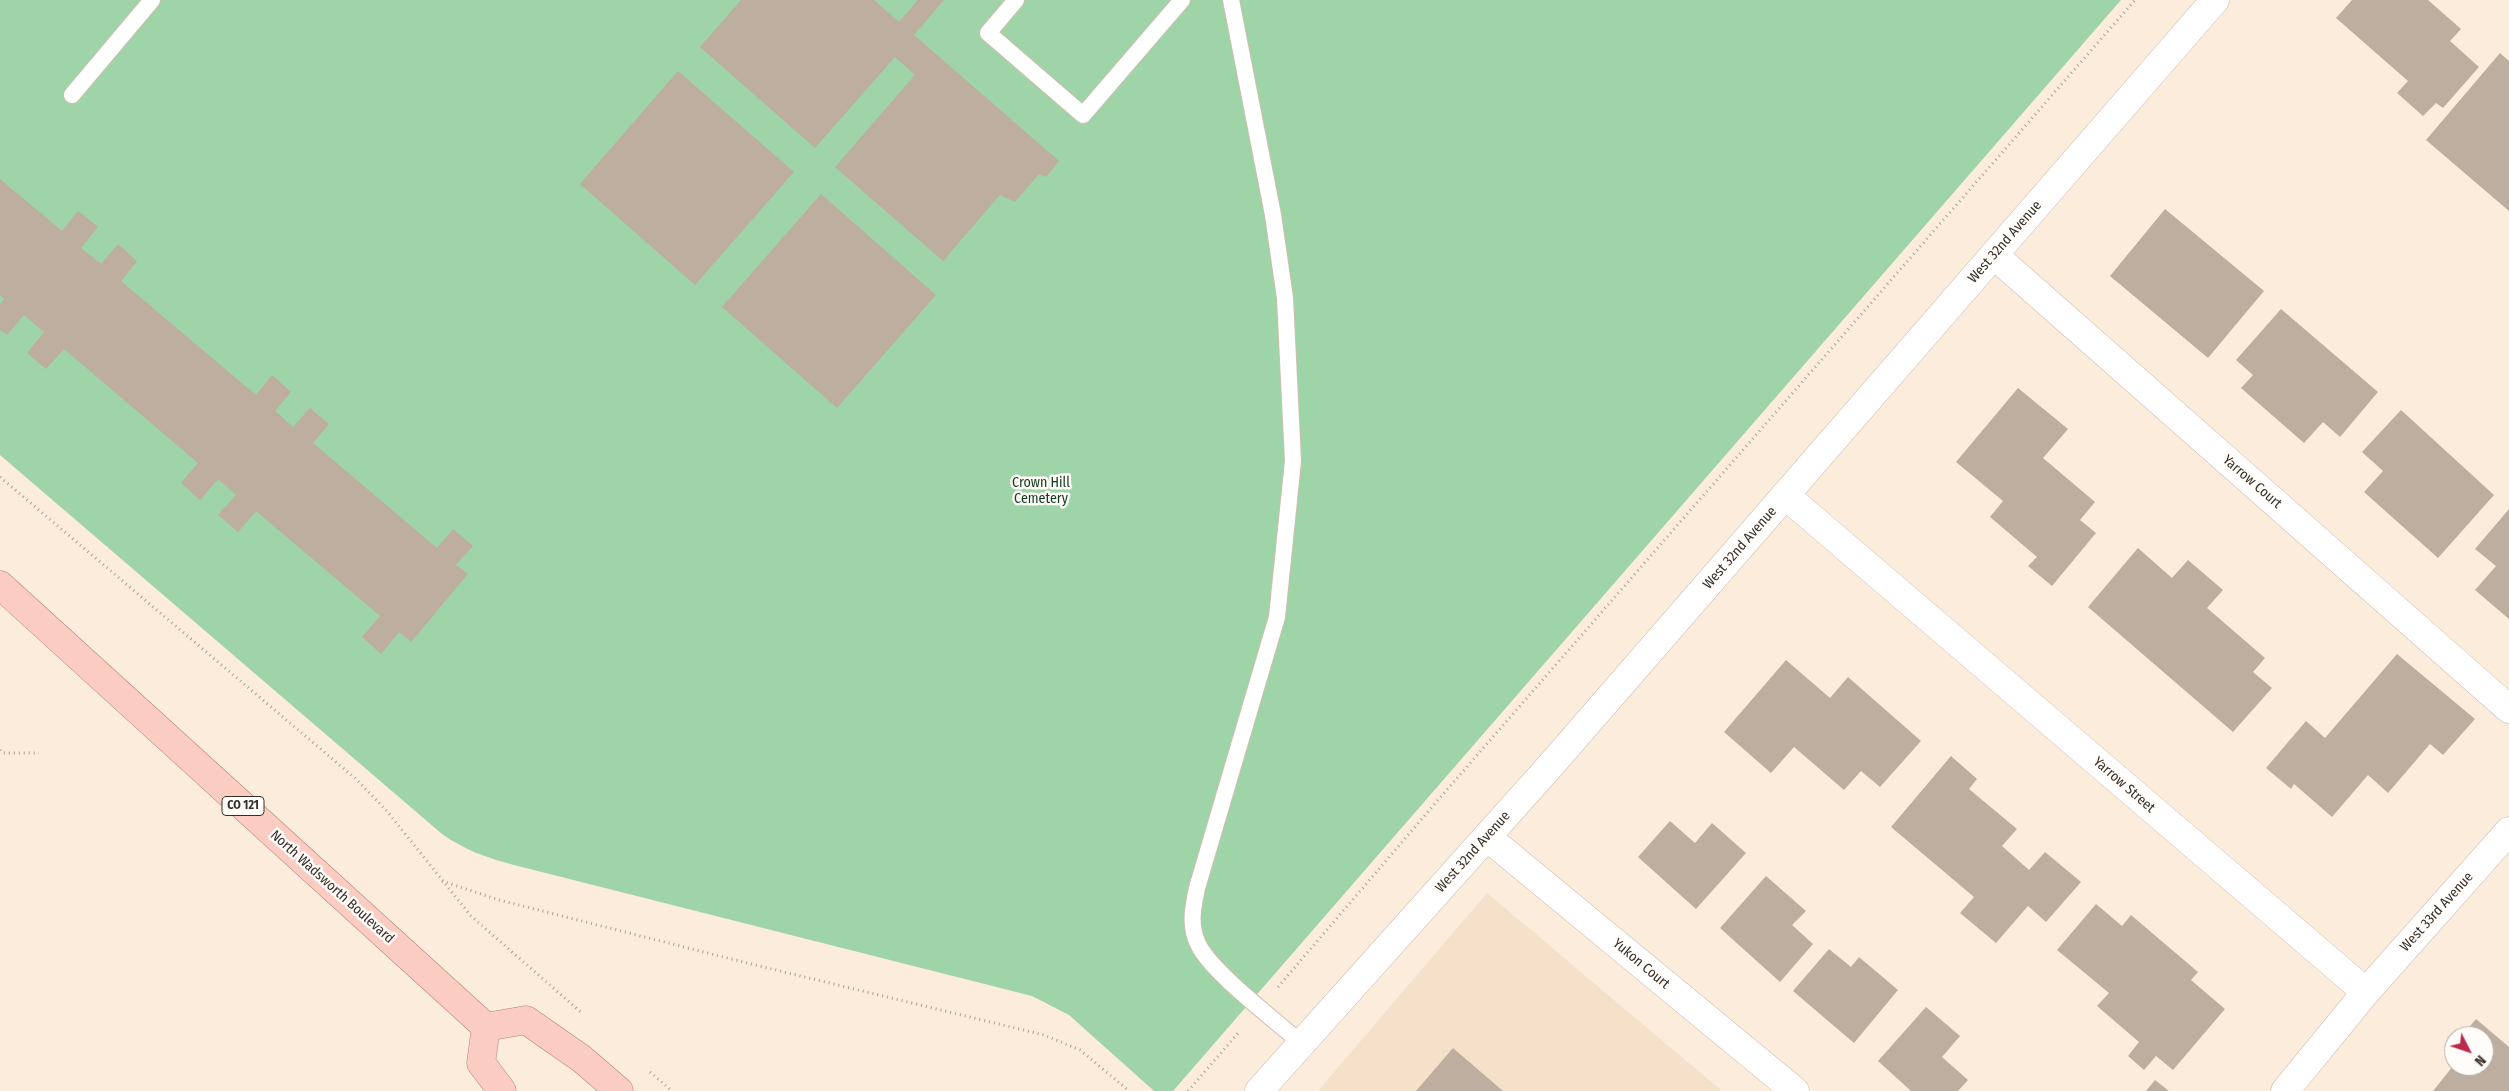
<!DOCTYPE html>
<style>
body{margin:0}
#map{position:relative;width:2509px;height:1091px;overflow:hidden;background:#fcecdc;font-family:"Fira Sans Condensed",sans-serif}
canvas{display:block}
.north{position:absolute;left:2444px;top:1026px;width:50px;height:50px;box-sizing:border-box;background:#fffcf9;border:1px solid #aeaaa6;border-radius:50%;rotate:131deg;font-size:14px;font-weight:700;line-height:20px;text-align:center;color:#352f29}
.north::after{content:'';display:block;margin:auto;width:18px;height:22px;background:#bc2b4b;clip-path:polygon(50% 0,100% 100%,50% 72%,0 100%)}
</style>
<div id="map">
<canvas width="2509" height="1091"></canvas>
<div class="north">N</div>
</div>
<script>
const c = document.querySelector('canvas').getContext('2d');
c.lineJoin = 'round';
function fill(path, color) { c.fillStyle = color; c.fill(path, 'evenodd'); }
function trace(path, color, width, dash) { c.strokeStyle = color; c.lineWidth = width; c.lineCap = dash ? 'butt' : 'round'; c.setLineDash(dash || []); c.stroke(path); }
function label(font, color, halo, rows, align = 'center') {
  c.font = font + ' "Fira Sans Condensed",sans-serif'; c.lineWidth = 5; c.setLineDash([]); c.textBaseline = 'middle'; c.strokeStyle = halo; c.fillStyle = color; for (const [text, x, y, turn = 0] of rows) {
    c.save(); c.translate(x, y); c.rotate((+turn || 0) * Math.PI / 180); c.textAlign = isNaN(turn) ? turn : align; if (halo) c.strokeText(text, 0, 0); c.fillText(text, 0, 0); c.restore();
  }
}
fill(new Path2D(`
 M1487 893 1722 1091H1318Z`), '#f5e0ca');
fill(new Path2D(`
 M0 0H2121L1173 1091H1154L1069 1015 1032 996 514 865C487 858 465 850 442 834L0 455Z`), '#9fd4a8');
fill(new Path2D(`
 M741 0H874L899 22 918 0H944L914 35 1059 161 1046 177 1039 174 1015 202 1000 195 943 261 835 167 915 75 895 57 815 148 700 47Z
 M2352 0H2428L2461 29 2450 41 2479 67 2443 108 2436 103 2423 116 2397 93 2408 81 2336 18Z
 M2500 53 2509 61V211L2426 140Z
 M678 71 794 172 695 285 580 184Z
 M0 179 62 231 78 211 98 227 81 248 101 264 118 244 137 261 121 281 256 395 272 375 291 392 275 411 293 427 310 408 329 424 313 443 437 548 453 529 473 546 456 565 468 574 411 642 399 632 381 654 362 637 380 616 256 511 238 532 218 515 236 495 218 479 200 500 181 483 198 463 64 349 46 369 27 353 44 332 24 315 7 335 0 330V304L4 299 0 295Z
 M821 194 936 295 837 408 722 307Z
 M2165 209 2264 291 2208 358 2110 276Z
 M2281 309 2378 392 2340 437 2323 422 2304 443 2241 388 2253 375 2236 360Z
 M2018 388 2068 429 2043 458 2095 502 2080 520 2096 533 2052 586 2028 566 2037 557 1990 517 2003 501 1956 462Z
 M2401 410 2494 495 2438 558 2364 492 2383 471 2362 452Z
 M2509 509V619L2475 590 2496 566 2475 549Z
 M2138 548 2172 578 2188 560 2223 590 2207 608 2265 658 2253 672 2272 688 2233 732 2088 607Z
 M2397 654 2475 719 2443 755 2430 744 2388 793 2368 775 2332 817 2294 784 2291 789 2266 768 2306 721 2325 738Z
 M1786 660 1830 698 1848 677 1921 741 1880 787 1861 771 1844 790 1794 747 1771 773 1724 732Z
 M1951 756 1977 779 1969 789 2017 829 2002 846 2029 870 2045 852 2081 882 2046 922 2028 906 1996 943 1960 913 1974 897 1891 827Z
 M1670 821 1695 843 1712 823 1746 853 1696 909 1638 857Z
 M1766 876 1806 911 1792 925 1813 944 1780 982 1720 928Z
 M2096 904 2122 926 2131 915 2198 972 2191 980 2225 1009 2173 1070 2156 1056 2144 1070 2128 1056 2139 1042 2097 1006 2109 993 2057 950Z
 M1829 949 1851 967 1859 957 1898 990 1854 1043 1793 991Z
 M1926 1007 1960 1036 1942 1057 1968 1080 1958 1091H1911L1878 1061Z
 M2476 1019 2509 1047V1091H2433L2453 1066H2484V1036H2462Z
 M2454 1045V1058L2448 1053Z
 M1453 1048 1503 1091H1416Z
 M2155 1080 2169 1091H2146Z`), '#bdae9f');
const lane = new Path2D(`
 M1016 0 988 33 1083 115 1182 0
 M1231 0 1273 215 1285 298 1293 461 1277 617 1197 888C1193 907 1189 925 1198 944 1211 972 1276 1021 1301 1043
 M72 95 152 0`);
const street = new Path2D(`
 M1994 255 2509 709
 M1785 495 2366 992
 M1487 837 1795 1091
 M2285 1091 2366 992 2509 831`);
const secondary = new Path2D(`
 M1259 1091 1551 765 2215 0`);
const primary = new Path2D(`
 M0 585 486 1027
 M486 1027 526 1020 582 1059 619 1091
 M486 1027 481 1063 502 1091`);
trace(lane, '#cebfb0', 18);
trace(street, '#cebfb0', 29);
trace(secondary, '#cebfb0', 29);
trace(primary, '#b48072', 29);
trace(new Path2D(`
 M0 477 356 779 386 810 471 916 583 1014
 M0 750 3 753H39
 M442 881 499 900 747 963 1044 1035 1080 1050 1129 1091
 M1278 987 1438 800 2135 0
 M650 1072 672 1091
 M1188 1091 1240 1031`), '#ab9f94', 3, [1, 4]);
trace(lane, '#fff', 16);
trace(street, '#fff', 28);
trace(secondary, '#fff', 28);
trace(primary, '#fbcdc2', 28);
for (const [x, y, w] of [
 [243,806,42]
]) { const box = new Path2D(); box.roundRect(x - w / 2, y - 9.5, w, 19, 4); c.fillStyle = '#fffcf9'; c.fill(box); trace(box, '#352f29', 1); }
label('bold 12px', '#352f29', null, [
 ["CO 121",243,806]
]);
label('14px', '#352f29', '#fffcf9', [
 ["West 32nd Avenue",2005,242,-49],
 ["Yarrow Court",2252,482,41],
 ["West 32nd Avenue",1740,548,-49],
 ["Yarrow Street",2124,785,41],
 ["West 32nd Avenue",1473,852,-48],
 ["North Wadsworth Boulevard",332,887,42],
 ["West 33rd Avenue",2437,912,-48],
 ["Yukon Court",1641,964,40]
]);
label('14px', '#12391d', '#fffcf9', [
 ["Crown Hill",1041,483],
 ["Cemetery",1041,499]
]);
</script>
